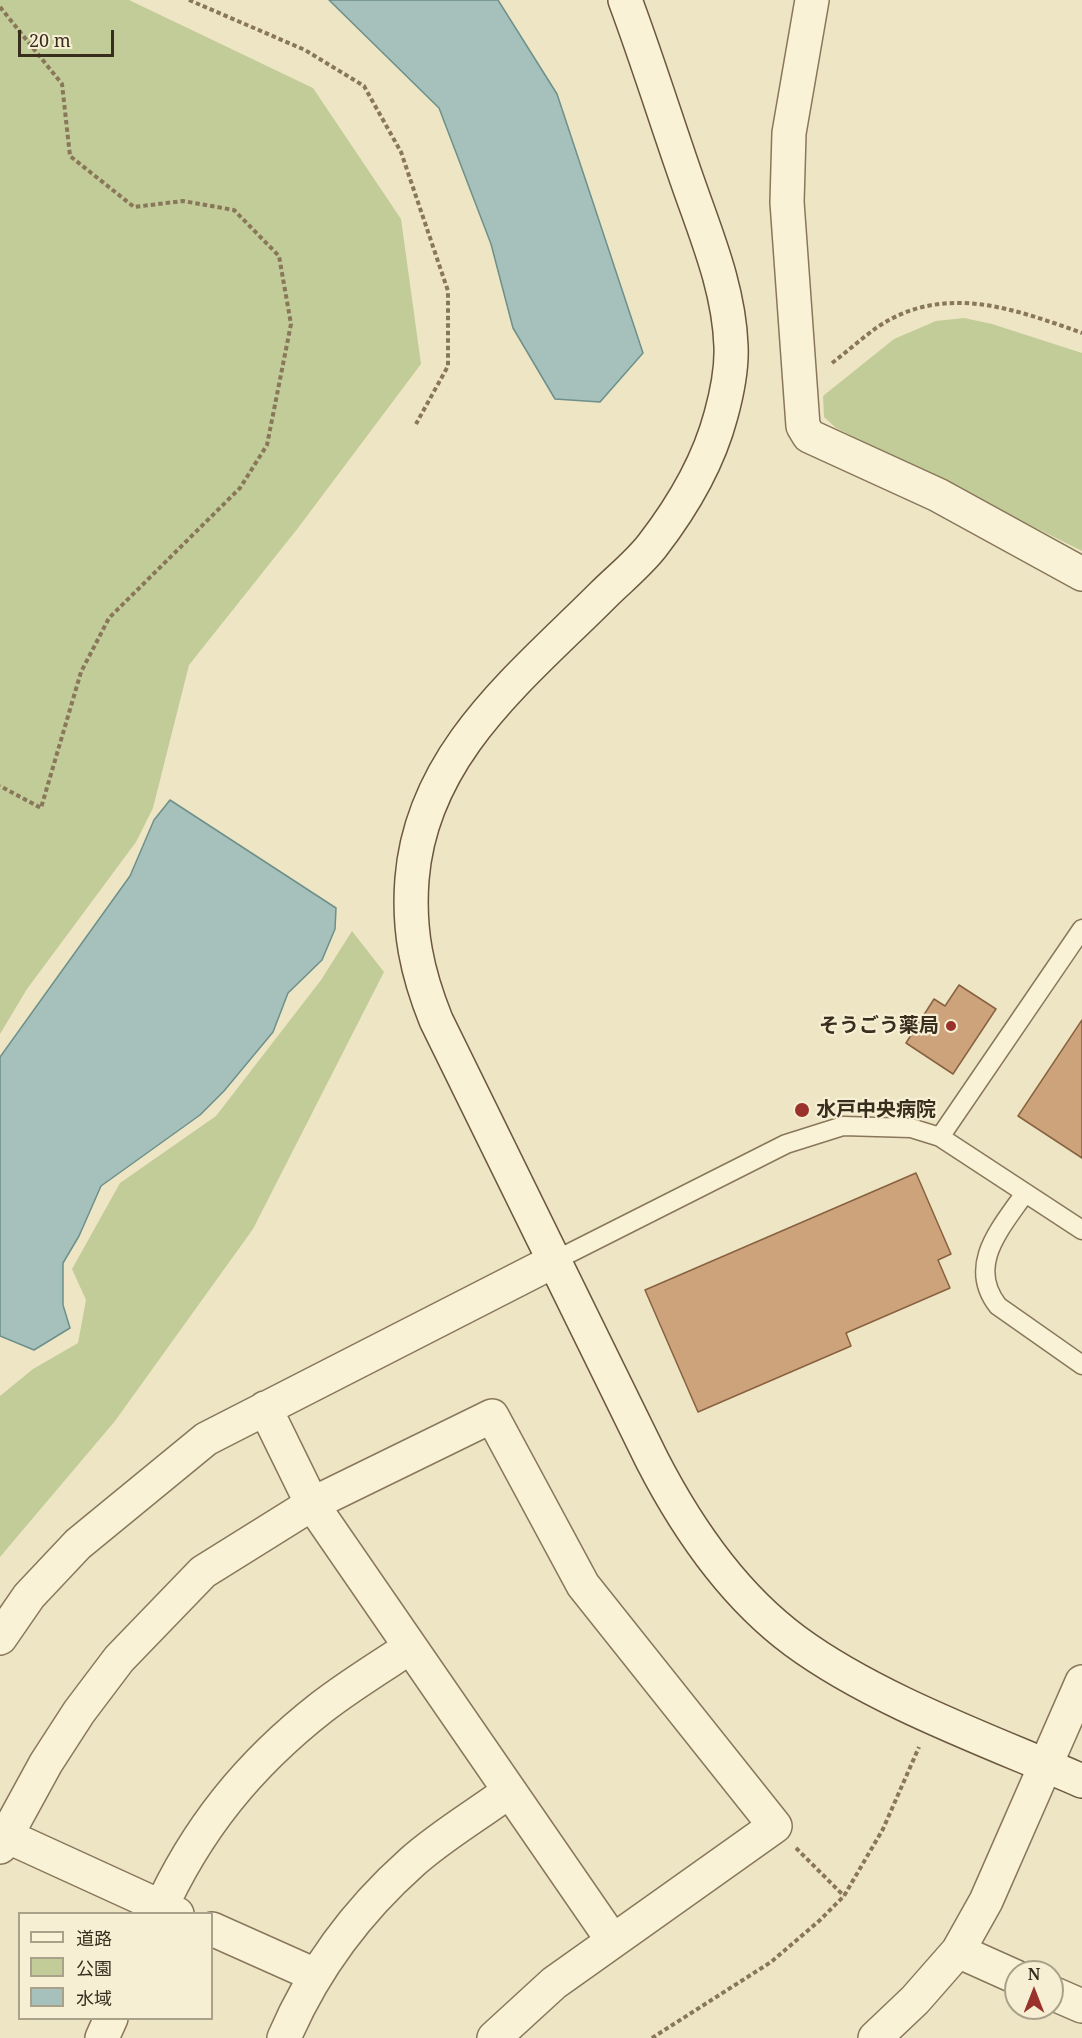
<!DOCTYPE html>
<meta charset="utf-8">
<style>
body{margin:0}
#map{position:relative;width:1082px;height:2038px;overflow:hidden;background:#eee5c4;font-family:"Noto Serif","Noto Sans JP",serif}
canvas{display:block}
.legend{position:absolute;left:18px;top:1912px;width:195px;height:108px;box-sizing:border-box;background:#f6efd4;border:2px solid #aaa18b;margin:0;padding:8px 10px;list-style:none;font-size:18px;color:#392d1e}
.legend li{display:flex;align-items:center;gap:12px;height:30px}
.legend b{width:30px;border:2px solid #aaa18b}
.north{position:absolute;left:1004px;top:1960px;width:60px;height:60px;box-sizing:border-box;background:#f6efd4;border:2px solid #aaa18b;border-radius:50%;rotate:0deg;font-size:16px;font-weight:700;line-height:24px;text-align:center;color:#392d1e}
.north::after{content:'';display:block;margin:auto;width:21px;height:27px;background:#98322a;clip-path:polygon(50% 0,100% 100%,50% 72%,0 100%)}
.scale{position:absolute;left:18px;top:30px;width:96px;height:27px;box-sizing:border-box;border:3px solid #392d1e;border-top:0;padding-left:8px;font-size:18px;line-height:21px;white-space:nowrap;color:#392d1e;-webkit-text-stroke:4px #f6efd4;paint-order:stroke}
</style>
<div id="map">
<canvas width="1082" height="2038"></canvas>
<ul class="legend">
<li><b style="height:8px;background:#f9f2d7"></b>道路</li>
<li><b style="height:16px;background:#c2cc98"></b>公園</li>
<li><b style="height:16px;background:#a6c1bb"></b>水域</li>
</ul>
<div class="north">N</div>
<div class="scale">20 m</div>
</div>
<script>
const c = document.querySelector('canvas').getContext('2d');
c.lineJoin = 'round';
function fill(path, color) { c.fillStyle = color; c.fill(path, 'evenodd'); }
function trace(path, color, width, dash) { c.strokeStyle = color; c.lineWidth = width; c.lineCap = dash ? 'butt' : 'round'; c.setLineDash(dash || []); c.stroke(path); }
function label(font, color, halo, rows, align = 'center') {
  c.font = font + ' "Noto Serif","Noto Sans JP",serif'; c.lineWidth = 4.5; c.setLineDash([]); c.textBaseline = 'middle'; c.strokeStyle = halo; c.fillStyle = color; for (const [text, x, y, turn = 0] of rows) {
    c.save(); c.translate(x, y); c.rotate((+turn || 0) * Math.PI / 180); c.textAlign = isNaN(turn) ? turn : align; if (halo) c.strokeText(text, 0, 0); c.fillText(text, 0, 0); c.restore();
  }
}
fill(new Path2D(`
 M0 0H129L313 88 401 219 421 364 298 528 189 665 153 808 136 842 27 989 0 1034Z
 M964 318 992 324 1082 353V551L836 428 824 417 823 396 894 339 936 321Z
 M352 931 384 972 253 1229 115 1421 0 1557V1396L33 1369 78 1343 86 1300 72 1269 120 1183 216 1116 321 980Z`), '#c2cc98');
const water = new Path2D(`
 M329 0H498L557 94 643 353 600 402 555 399 513 328 491 244 439 108Z
 M170 800 336 908 335 929 322 960 288 993 273 1032 224 1091 200 1115 101 1186 79 1236 63 1263V1305L70 1328 34 1350 0 1336V1057L130 876 154 820Z`);
fill(water, '#a6c1bb');
trace(water, '#6d908a', 1.5);
const building = new Path2D(`
 M959 985 996 1009 953 1074 906 1043 934 999 945 1006Z
 M1082 1020V1158L1018 1116Z
 M916 1173 951 1254 938 1260 950 1288 846 1333 851 1346 698 1412 645 1290Z`);
fill(building, '#cca37a');
trace(building, '#886240', 1.5);
const lane = new Path2D(`
 M940 1137 1082 929
 M1025 1193C1001 1228 966 1265 998 1306L1082 1365
 M554 1261 786 1144 843 1126 911 1128 940 1137 1082 1230`);
const street = new Path2D(`
 M812 0 789 133 787 202 803 426 809 436 938 495 1082 574
 M265 1408 312 1504 613 1941
 M0 1638 29 1596 78 1544 206 1439 554 1261
 M0 1833 177 1914
 M0 1847 46 1763 79 1712 119 1659 203 1572 312 1504 492 1416 583 1585 775 1826 554 1983 494 2038
 M158 1914C196 1829 249 1764 322 1707 349 1686 380 1667 409 1648
 M212 1929 315 1975
 M958 1951 1016 1977
 M1052 1993 1082 2006
 M102 2038 111 2018
 M284 2038C313 1970 357 1911 412 1862 441 1836 477 1815 508 1792
 M875 2038 915 2000 958 1951 986 1901 1082 1682`);
const secondary = new Path2D(`
 M625 0C647 59 666 120 687 180 706 235 729 288 731 346 732 368 727 393 721 415 708 464 683 506 652 546 638 564 619 579 603 595 520 678 422 754 412 879 408 930 417 973 436 1020L652 1460C687 1528 733 1595 795 1641 875 1700 990 1741 1082 1781`);
trace(lane, '#89775a', 21);
trace(street, '#89775a', 36);
trace(secondary, '#6b583e', 36);
trace(new Path2D(`
 M189 0 305 50 364 86 401 152 448 291V366L416 424
 M0 7 62 84 70 156 134 207 183 201 234 210 279 256 291 324 267 445 240 488 109 618 81 672 41 808 0 786
 M832 363C848 351 863 337 879 326 945 283 1015 309 1082 333
 M796 1848 844 1896
 M652 2038 771 1962 819 1921 844 1896 883 1829 919 1747`), '#89775a', 4, [4.5, 3]);
trace(lane, '#f9f2d7', 18);
trace(street, '#f9f2d7', 33);
trace(secondary, '#f9f2d7', 33);
for (const [x, y, r, color] of [
 [951,1026,6,"#98322a"],
 [802,1110,8,"#98322a"]
]) { const dot = new Path2D(); dot.arc(x, y, r, 0, 2 * Math.PI); c.fillStyle = color; c.fill(dot); trace(dot, '#f6efd4', 2); }
label('bold 20px', '#392d1e', '#f6efd4', [
 ["そうごう薬局",939,1026],
 ["水戸中央病院",816,1110,"left"]
], 'right');
</script>
